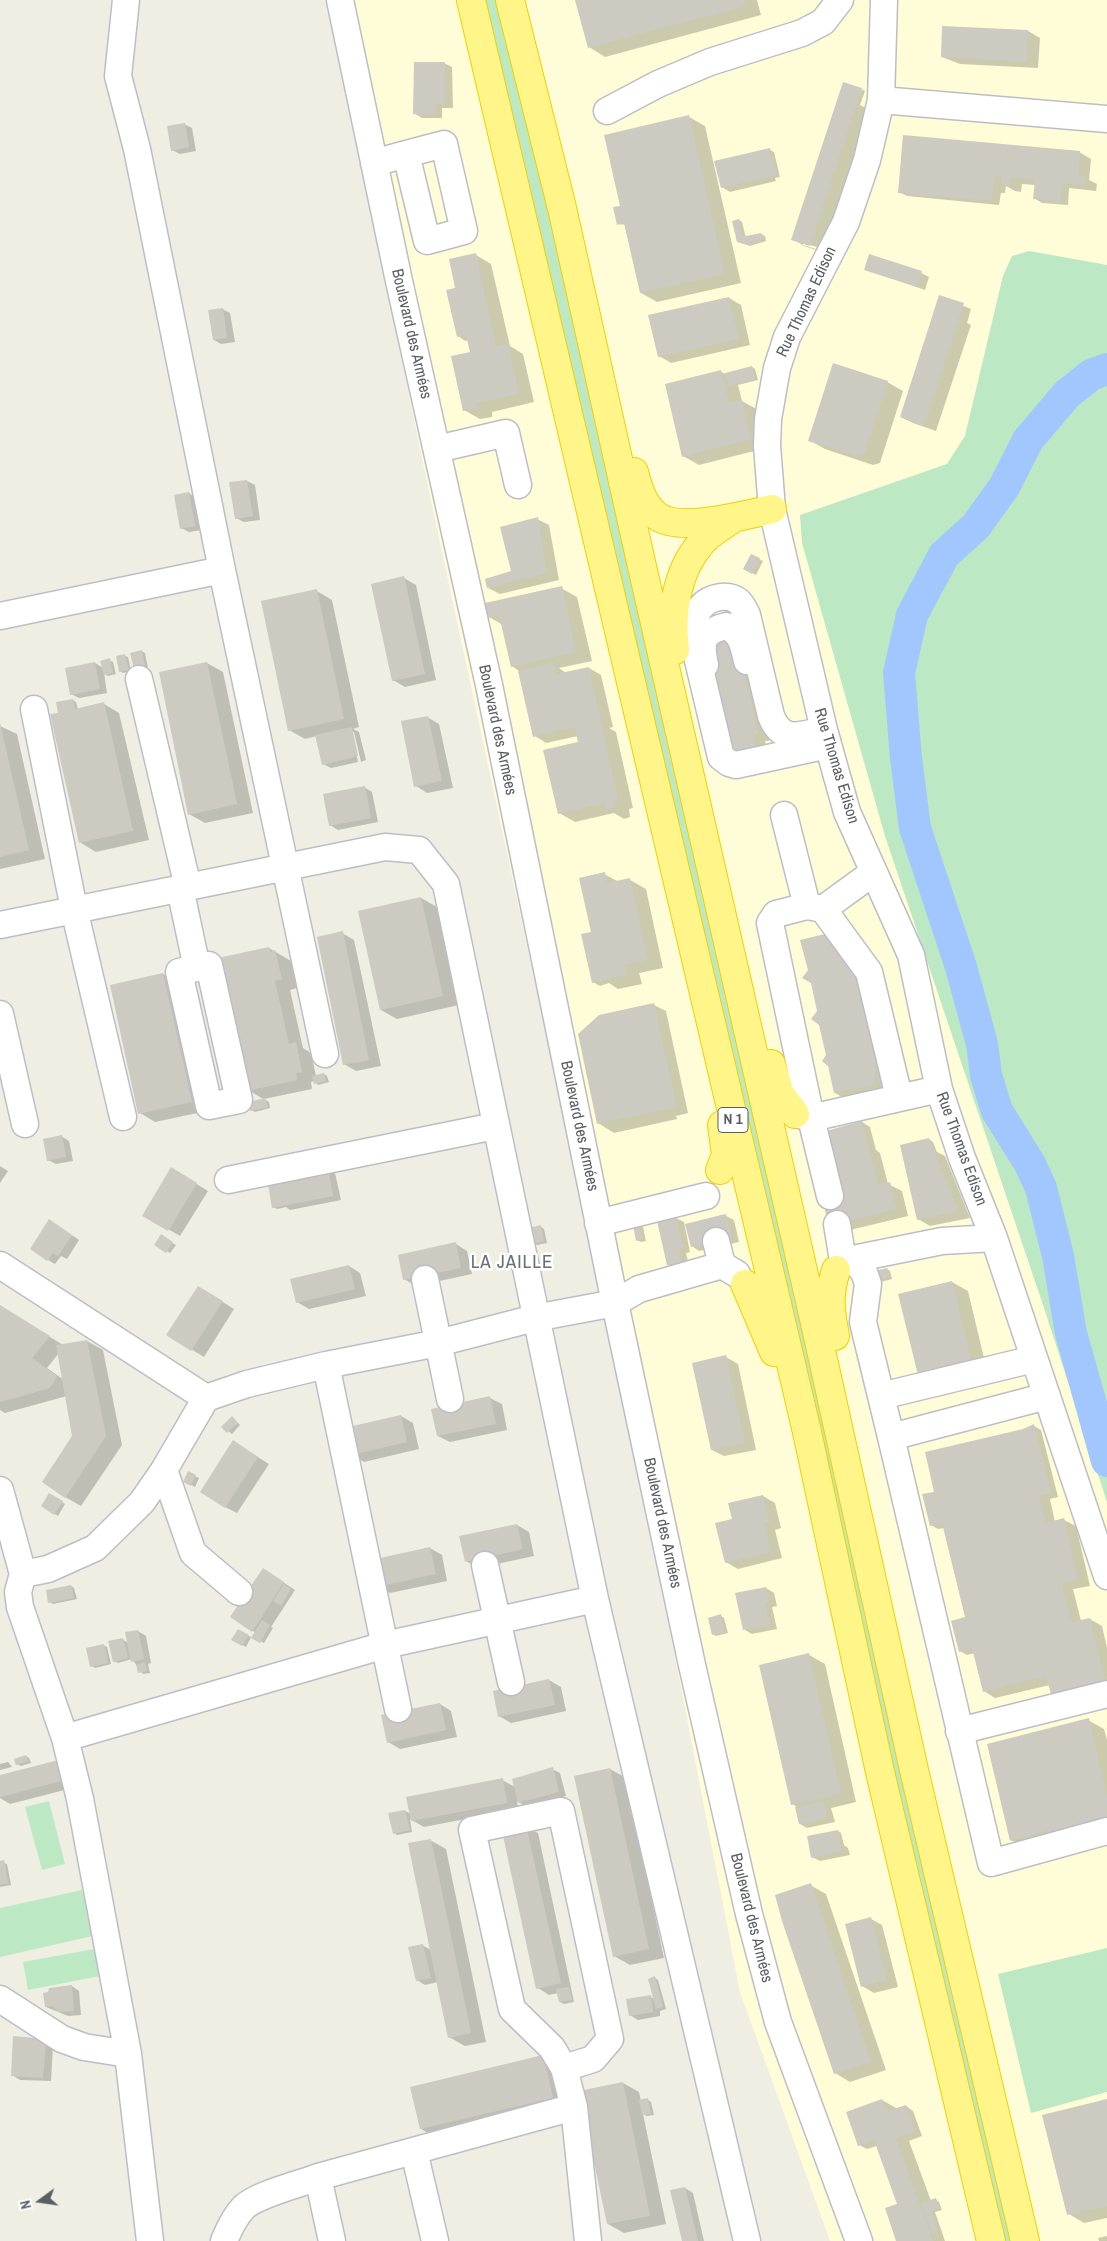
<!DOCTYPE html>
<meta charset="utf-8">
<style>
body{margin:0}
#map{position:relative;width:1107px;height:2241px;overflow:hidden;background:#efeee2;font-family:"Archivo Narrow",sans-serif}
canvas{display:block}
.north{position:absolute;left:15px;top:2176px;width:50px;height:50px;-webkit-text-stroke:4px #fff;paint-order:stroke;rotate:256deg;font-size:14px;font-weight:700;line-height:20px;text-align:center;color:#5b5d65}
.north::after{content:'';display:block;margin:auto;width:18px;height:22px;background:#5b5d65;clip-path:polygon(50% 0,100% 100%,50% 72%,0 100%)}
</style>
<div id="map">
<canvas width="1107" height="2241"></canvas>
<div class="north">N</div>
</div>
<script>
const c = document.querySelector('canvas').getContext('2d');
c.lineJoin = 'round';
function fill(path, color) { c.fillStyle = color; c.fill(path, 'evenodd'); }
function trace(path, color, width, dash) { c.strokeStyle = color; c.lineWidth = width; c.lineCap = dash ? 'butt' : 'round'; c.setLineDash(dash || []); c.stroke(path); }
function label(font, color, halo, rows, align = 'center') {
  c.font = font + ' "Archivo Narrow",sans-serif'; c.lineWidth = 5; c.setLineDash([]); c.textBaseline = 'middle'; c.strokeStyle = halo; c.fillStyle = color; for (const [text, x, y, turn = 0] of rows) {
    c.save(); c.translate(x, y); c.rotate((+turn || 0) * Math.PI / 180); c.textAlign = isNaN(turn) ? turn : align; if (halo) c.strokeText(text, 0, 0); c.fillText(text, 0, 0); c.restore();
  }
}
fill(new Path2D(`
 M328 0H1107V265L1029 251 1003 276 965 436 947 464 800 516 803 543 885 836 1045 1311 1107 1502V2241H830L740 1992 630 1424 427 482Z`), '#fffdd7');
fill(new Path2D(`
 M484 0H498L513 59 1015 2241H1003L567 348Z
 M1029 251 1107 265V1502L1045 1311 885 836 802 543 800 515 947 464 965 436 1003 276 1012 256Z
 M49 1801 65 1864 42 1870 25 1807Z
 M82 1890 93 1936 0 1957V1908Z
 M1107 1948V2092L1031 2113 998 1974Z
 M94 1949 100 1976 28 1990 23 1962Z`), '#bce9c4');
fill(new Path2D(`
 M576 0H757L761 15 605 57 589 47Z
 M1028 31 1040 38 1038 68 960 64 942 57Z
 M444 63 452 67 453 108H442V118H422L415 114Z
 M862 89 865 91 860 105 869 110 822 252 804 246 793 239ZM803 243 817 247 816 249 803 245Z
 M689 117 705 126 741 283 657 302 641 293 626 225 618 224 620 207Z
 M184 124 192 128 196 151 180 154 172 150Z
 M770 150 774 152 780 177 775 178 776 181 730 192 722 187Z
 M1079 152 1091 159 1089 180 1097 184 1096 191 1069 188 1068 205 1042 203 1034 198 1036 185 1022 184 1021 192 1015 191 1006 186 1005 193H1001L999 205 907 196 899 192Z
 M739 220 742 222 746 238 761 234 765 236 766 241 750 246 741 243 736 238Z
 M476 255 491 264 510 346 523 354 534 402 492 412V417L480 419 464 410 471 353 468 340 465 341 458 336 457 289Z
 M865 269 921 273 929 277 925 290Z
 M940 296 971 309 967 323 971 325 936 431 913 423 901 417Z
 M729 298 741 305 750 345 671 363 659 356Z
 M222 309 230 313 235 342 221 344 214 340Z
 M752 367 755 369 758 380 738 385 742 401 758 410 766 448 699 465 683 456 721 372 726 374Z
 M887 382 903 391 880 463 873 465 825 449 809 440Z
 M247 481 255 485 260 520 244 522 236 518Z
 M189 493 196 498 202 530 189 532 181 528Z
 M537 519 549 525 559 580 500 594 488 588 513 572Z
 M751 555 763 561 756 575 744 569Z
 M404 578 416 585 436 680 405 687 393 680Z
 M561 588 577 597 592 661 559 668 566 673 589 668 601 675 613 727 609 728 616 732 633 808 629 809 630 817 624 819 614 813 575 822 559 813 579 743 578 736 546 743 535 736 519 671 512 666 503 625 489 617Z
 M317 591 332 600 359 727 353 729 359 732 366 760 361 762 354 732H352L358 762 331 768 323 764 317 736 305 739 289 730Z
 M707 645 748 646 769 741H765L768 754 746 759Z
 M141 651 145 653 148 668 139 670Z
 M125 656 128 657 131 671 123 673 120 671Z
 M109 660 113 662 116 674 108 676 104 673 107 693 79 698 71 694 95 663 103 668Z
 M207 663 223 672 253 813 205 823 189 814 160 673Z
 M73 700 76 702 78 710 104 704 119 713 149 840 96 852 81 843 60 714Z
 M427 717 439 724 453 788 427 793 416 786Z
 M0 726 17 734 45 859 0 869Z
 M364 787 372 792 378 822 338 830 330 825Z
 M604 874 619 882 630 880 646 889 663 968 639 973 642 984 618 989 609 983 600 986 593 982 592 933Z
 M421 898 437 907 459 1005 397 1019 381 1010Z
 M342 933 354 940 381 1066 356 1071 344 1064Z
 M828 935 889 1093 851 1102 835 1093 818 1011Z
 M269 948 291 961 297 988 290 990 303 1048 311 1053 316 1076 324 1074 327 1076 329 1082 318 1085 314 1081 311 1082 312 1089 264 1099 269 1102 270 1108 255 1112 251 1110 265 1100 248 1090Z
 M163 974 178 983 207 1111 155 1122 140 1113Z
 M654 1005 666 1011 688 1113 676 1116 677 1119 614 1133 598 1123Z
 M862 1122 870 1127 876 1150 880 1153 888 1184 902 1191 908 1216 842 1232Z
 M61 1136 69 1141 73 1161 56 1164 48 1160Z
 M929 1139 933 1142 937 1152 945 1156 970 1218 930 1226 918 1219Z
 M0 1166 8 1171 0 1183Z
 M328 1168 335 1173 341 1200 290 1210 286 1207 277 1209 273 1207Z
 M172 1169 208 1191 180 1236 144 1215Z
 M726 1216 734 1220 739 1242 699 1251 692 1246Z
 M676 1218 684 1222 690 1252 686 1253 689 1266 676 1269 668 1265Z
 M57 1225 79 1240 67 1259 61 1256 55 1264 48 1260Z
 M639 1225 643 1227 646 1241 641 1242 637 1240Z
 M541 1227 544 1229 547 1243 537 1245 533 1243Z
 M161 1236 176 1245 170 1253 156 1244Z
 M456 1244 467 1251 472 1274 416 1286 404 1279Z
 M349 1266 360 1273 366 1296 309 1309 297 1302Z
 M887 1269 890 1271 892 1279 881 1282 877 1280Z
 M952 1282 968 1291 988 1375 935 1387Z
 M210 1294 234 1309 204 1357 168 1335Z
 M0 1306 63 1345 87 1341 103 1350 122 1445 81 1506 65 1497 74 1436 67 1396 5 1413 0 1410ZM59 1353 64 1380 47 1368Z
 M726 1357 738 1364 756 1450 724 1456 712 1450Z
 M490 1398 502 1404 507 1430 450 1442 438 1436Z
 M401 1416 413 1423 419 1449 364 1462 352 1455Z
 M235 1420 240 1425 232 1434 223 1427Z
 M1034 1426 1041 1430 1058 1497 1050 1499 1055 1522 1064 1520 1076 1526 1090 1586 1073 1589 1081 1621 1090 1619 1102 1626 1107 1648V1690L1064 1701 1052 1694 1050 1685 995 1698 984 1691 975 1653 967 1655 960 1651 967 1620 944 1528 938 1529 931 1525 934 1493 1023 1430Z
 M245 1449 269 1464 237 1513 225 1507Z
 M189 1473 199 1478 195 1487 184 1481Z
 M50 1494 65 1504 58 1516 42 1506Z
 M763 1496 775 1503 781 1528 775 1530 782 1558 738 1569 726 1562 733 1520Z
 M517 1525 529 1532 534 1556 478 1568 466 1561Z
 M430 1548 442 1555 447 1581 390 1593 378 1586Z
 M275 1577 295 1590 271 1627 273 1628 264 1643 253 1637 256 1633 232 1617Z
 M71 1586 74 1588 77 1599 53 1604 50 1602Z
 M766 1588 774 1593 777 1606 772 1607 777 1629 752 1634 745 1630Z
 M721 1616 724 1618 728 1633 716 1636 713 1634Z
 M238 1630 251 1637 246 1647 233 1640Z
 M138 1631 146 1636 151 1663 148 1664 150 1673 143 1674 132 1659 118 1663 114 1661 122 1639 128 1643Z
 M103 1645 107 1647 111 1664 95 1668 92 1666Z
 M809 1655 825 1664 856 1802 831 1808 835 1822 807 1828 800 1824 796 1806 792 1804Z
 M549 1680 561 1687 566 1711 511 1723 499 1716Z
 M440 1704 451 1711 457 1737 400 1749 388 1742Z
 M1088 1720 1104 1729 1107 1740V1831L1027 1849 1011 1840Z
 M26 1756 29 1758 31 1763 21 1766 17 1764Z
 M63 1760 80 1786 10 1804 0 1798V1776Z
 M8 1762 12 1767 0 1770V1764Z
 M552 1769 560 1773 566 1796 527 1807 517 1801 518 1809 424 1827 410 1819 412 1832 397 1835 394 1833 405 1811 411 1814 502 1780 515 1787Z
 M610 1769 626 1778 664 1958 630 1965 614 1956Z
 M526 1827 538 1833 574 2002 564 2004 560 2002 558 1993 549 1995 538 1988Z
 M838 1831 841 1833 844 1845 848 1848 850 1855 820 1861 812 1857Z
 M430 1840 446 1849 486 2042 465 2046 449 2037 438 1982 425 1985 417 1980 422 1945 431 1950Z
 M0 1862 7 1864 11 1885 0 1887Z
 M810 1885 826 1894 886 2070 850 2082 835 2073Z
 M871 1919 882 1925 898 1987 874 1993 862 1986Z
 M655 1978 658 1980 666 2009 660 2011V2016L638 2020 630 2015 650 1997 655 1999Z
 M72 1986 79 1991 81 2015 68 2016 46 2007Z
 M14 2038 53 2044 51 2081 20 2080 12 2075Z
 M542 2057 558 2066 568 2107 437 2138 421 2129Z
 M623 2083 639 2092 641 2101 648 2100 651 2102 654 2115 647 2116 643 2114 666 2224 624 2233 608 2224Z
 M882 2100 898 2109 906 2106 913 2111 922 2136 909 2141 931 2201 936 2200 939 2202 942 2210 935 2212 945 2241H897L899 2205 877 2146 867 2149 859 2145Z
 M1107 2101V2218L1084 2223 1069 2214Z
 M685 2188 693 2193 704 2241H683Z
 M1107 2236V2241H1099L1098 2238Z`), '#0003');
trace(new Path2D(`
 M1107 369 1091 375 1067 394 1028 440 1004 487 976 526 944 555 912 615 899 673 906 758 915 828 961 967 982 1044 986 1075 997 1111 1030 1164 1041 1188 1058 1256 1071 1333 1107 1461`), '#a2c7ff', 32);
fill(new Path2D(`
 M575 0H744L746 6 588 48Z
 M942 26 1028 30 1027 62 941 57Z
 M414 62H445V104H435V115L413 114Z
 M843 82 862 88 810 246 791 240Z
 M689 115 725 274 640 293 624 223 617 225 613 207 620 206 604 135Z
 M185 123 189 147 171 151 167 126Z
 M903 135 1080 151 1078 176H1086L1085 185 1062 183 1060 202 1033 199 1035 180 1010 178 1009 186 1002 185V177L994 176 992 201 898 193Z
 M770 148 777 175 721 188 714 161Z
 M739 219 742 235 746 236 761 233 763 239 747 243 748 245 737 242 732 221Z
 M476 253 496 346 508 343 519 394 476 403 477 408 463 411 451 356 470 352 466 335 457 337 446 290 455 288 449 259Z
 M869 254 922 271 917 287 864 270Z
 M939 295 964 303 924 426 900 417Z
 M729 297 739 339 658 357 648 315Z
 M223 308 227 338 213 340 208 310Z
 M833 363 888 381 864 455 856 456 808 441Z
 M752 366 755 379 728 386 725 373Z
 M721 370 729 402 742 400 751 439 682 457 665 384Z
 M247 480 253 516 235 519 229 482Z
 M189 492 195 526 180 529 174 495Z
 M538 517 547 573 487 588 485 579 511 571 500 527Z
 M751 554 760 558 752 574 743 569Z
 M404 576 425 674 392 681 371 584Z
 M562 586 576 652 511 667 499 615 488 618 485 603Z
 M317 589 344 719 288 731 261 601Z
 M736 637 758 734 754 735 756 748 733 753 706 644Z
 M142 650 145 666 134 669 130 653Z
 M125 654 129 670 119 672 116 656Z
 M110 658 113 673 104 675 100 661Z
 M95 662 100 689 70 695 65 668Z
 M207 662 237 804 188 815 159 672Z
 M553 663 556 674 589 667 618 800 613 801 615 808 607 810 605 803 558 814 543 750 578 742 574 727 533 737 518 671Z
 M73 699 75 709 104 702 133 831 79 843 50 714 58 713 56 702Z
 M428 716 442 781 414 787 401 721Z
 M0 723 29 850 0 857Z
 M352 727 358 756 322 765 315 735Z
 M365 786 371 818 329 826 323 794Z
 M605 872 607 883 630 878 648 960 624 965 627 975 592 983 581 934 591 932 579 878Z
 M421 897 443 996 380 1010 358 911Z
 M343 931 369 1060 343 1065 317 937Z
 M829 933 858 974 878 1056 874 1085 834 1093 828 1066 822 1061 826 1055 819 1025 811 1019 817 1011 811 983 802 978 808 970 800 940Z
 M269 947 270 952 275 950 282 979 275 981 289 1044 296 1042 302 1072 296 1073 297 1080 247 1091 218 958Z
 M163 973 192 1102 138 1114 110 985Z
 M654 1003 677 1107 597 1124 578 1034 599 1015Z
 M324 1073 326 1081 314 1084 312 1076Z
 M265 1098 268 1107 250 1111 248 1102Z
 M862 1121 878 1185 890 1182 897 1209 829 1226 822 1198 819 1133Z
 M62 1135 66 1157 47 1161 43 1139Z
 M929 1138 959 1211 917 1220 900 1145Z
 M171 1167 197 1183 168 1231 142 1216Z
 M328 1167 333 1196 272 1208 267 1178Z
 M726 1214 732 1238 691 1247 685 1224Z
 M676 1217 683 1248 679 1249 682 1262 667 1265 657 1221Z
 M49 1219 72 1235 58 1256 53 1253 47 1261 30 1249Z
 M639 1224 643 1239 636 1241 633 1225Z
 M541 1225 544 1241 532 1244 529 1228Z
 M161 1234 173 1242 166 1253 154 1245Z
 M456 1242 461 1268 403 1280 398 1255Z
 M349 1265 355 1289 296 1303 290 1279Z
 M887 1268 890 1277 876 1281 874 1271Z
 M952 1281 973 1366 919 1379 898 1294Z
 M198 1286 223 1301 191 1351 166 1335Z
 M0 1305 50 1336 32 1358 57 1376 50 1388 0 1402Z
 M87 1340 106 1436 65 1498 42 1482 72 1436 56 1345Z
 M726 1355 745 1443 711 1450 692 1363Z
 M490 1396 496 1424 437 1436 431 1409Z
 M401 1415 407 1442 351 1455 344 1428Z
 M232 1416 238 1423 227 1433 221 1427Z
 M1034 1424 1051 1493 1039 1496 1046 1523 1064 1518 1078 1579 1062 1583 1071 1622 1090 1618 1105 1681 1051 1694 1046 1676 983 1692 972 1648 959 1652 951 1621 965 1617 942 1523 930 1526 922 1494 934 1492 925 1452 1023 1429Z
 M233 1440 258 1457 225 1508 200 1492Z
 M188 1471 196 1475 191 1486 183 1482Z
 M49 1493 63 1501 54 1515 41 1506Z
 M763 1495 770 1522 764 1523 771 1552 725 1563 715 1523 732 1519 728 1503Z
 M517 1524 523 1549 465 1562 459 1536Z
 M430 1547 436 1574 377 1587 371 1560Z
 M263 1568 284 1582 252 1632 230 1617Z
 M284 1584 291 1589 281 1606 273 1601Z
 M71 1585 74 1598 48 1603 46 1590Z
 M766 1587 769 1602 765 1603 770 1625 743 1630 735 1593Z
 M721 1614 725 1632 712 1635 708 1618Z
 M262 1620 270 1625 260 1643 251 1638Z
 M238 1629 249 1635 242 1646 231 1640Z
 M138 1630 144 1659 131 1662 125 1632Z
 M123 1638 128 1658 113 1662 108 1641Z
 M104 1644 108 1663 90 1667 86 1648Z
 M809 1653 841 1794 791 1805 759 1665Z
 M145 1662 147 1671 138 1673 136 1665Z
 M549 1679 555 1705 498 1717 493 1691Z
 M440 1703 446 1730 387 1743 381 1715Z
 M1089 1718 1107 1796V1818L1050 1833V1830L1010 1841 987 1744Z
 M26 1755 28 1761 16 1765 14 1759Z
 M63 1759 69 1779 0 1797V1775Z
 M553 1767 559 1792 518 1803 512 1779Z
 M610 1768 649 1949 613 1957 574 1776Z
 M503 1778 507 1803 411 1821 406 1797Z
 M824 1801 827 1818 799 1824 795 1807Z
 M405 1810 410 1830 393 1834 388 1813Z
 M526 1825 561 1983 536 1989 502 1831Z
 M838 1830 842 1851 811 1858 807 1836Z
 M431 1839 471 2033 448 2038 408 1843Z
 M4 1860 8 1883 0 1885V1861Z
 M811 1883 871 2062 834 2074 782 1921 775 1895Z
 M871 1917 887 1980 861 1987 845 1924Z
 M423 1944 431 1978 416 1981 408 1947Z
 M655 1976 663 2007 656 2009 648 1979Z
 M72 1985 74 2011 59 2012 52 2006 45 2007 43 1993 48 1992 49 1988Z
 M569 1987 572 2000 559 2002 556 1989Z
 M651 1995 653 2012 629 2016 626 1999Z
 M13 2036 46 2039 43 2078 11 2076Z
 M543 2055 553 2098 420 2129 410 2087Z
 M623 2082 650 2216 607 2224 579 2091Z
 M648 2098 651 2114 642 2115 639 2100Z
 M882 2099 887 2111 906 2105 915 2132 896 2138 933 2241H896L885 2208 897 2204 874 2140 858 2146 846 2112Z
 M1107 2099V2206L1067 2215 1042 2115Z
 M685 2187 698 2241H682L670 2190Z
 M936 2198 939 2208 931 2211 938 2233 932 2234 921 2203Z`), '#cccac1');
trace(new Path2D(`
 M710 1218 716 1241`), '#cacac3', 26, [26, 13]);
const minor = new Path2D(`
 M126 0 118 76 137 149 222 570 325 1054
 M340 0 399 281 489 685 615 1303 692 1665 749 1914 778 2022 859 2241
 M884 0 881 100 867 160 846 222 787 337 777 368 768 419 767 446 772 509 824 730 847 812 911 955 939 1089 962 1158 994 1238 1107 1576
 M881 100 1107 119
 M607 111 658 84 710 62 802 33 823 22 840 0
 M374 163 406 154 427 241 464 231 444 144 406 154
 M437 449 506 433 518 485
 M0 616 222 570
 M705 665C700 641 702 632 726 626 742 633 743 645 747 661
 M139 679 188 887
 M34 709 74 909 123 1117
 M824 730C801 735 782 744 771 716L747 615C745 611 742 604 738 601 733 597 727 596 720 597 701 600 694 614 691 631L721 757 729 763 736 765 828 745
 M784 815 807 906
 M180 888 197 968
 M823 909 869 972 899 1097
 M0 925 385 847 419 850 446 884 595 1599 747 2241
 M209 965 239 1100 209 1106 179 972Z
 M0 1014 25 1124
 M795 1114 811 1118 939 1089
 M228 1180 495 1126
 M830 1196 811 1118 770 923 776 914 807 906 823 909 874 872
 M598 1223 706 1196
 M837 1224 843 1261
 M716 1241 722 1265 737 1274
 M853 1259 864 1272 868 1284 863 1322 891 1437
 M841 1264 843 1261 942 1241 994 1238
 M0 1265 206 1398
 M425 1279 450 1399
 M326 1365 398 1709
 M881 1396 1034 1359
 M1047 1396 891 1437 991 1863 1107 1831
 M164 1470 193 1553 239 1592
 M0 1490 23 1574 18 1592 20 1607 65 1738 80 1799 128 2054 150 2241
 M485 1565 511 1682
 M23 1574 48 1569 95 1548 142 1502 164 1470 206 1398 247 1384 326 1365 438 1343 535 1318 615 1303 639 1289 722 1265
 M959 1731 1107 1694
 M65 1738 385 1645 595 1599
 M0 1999 62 2039 84 2047 128 2054
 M564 2068 593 2059 610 2039 561 1811 472 1830 512 2009 552 2048 564 2068 574 2107 588 2241
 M414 2151 435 2241
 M224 2241C229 2229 235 2216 244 2207 258 2194 300 2184 318 2177
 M332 2241 318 2177 574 2107`);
const highway = new Path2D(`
 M471 0 807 1432 880 1772 991 2241
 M510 0 562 208 641 562 815 1323 914 1770 1025 2241
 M634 472C638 488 643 505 657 516 680 533 746 515 772 509
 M675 650C670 611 677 565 708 536 716 530 725 524 734 518
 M771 1064 780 1094 795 1114
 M720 1170 726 1155 722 1125
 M745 1284 774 1352
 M835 1336C830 1310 828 1296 836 1270`);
trace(minor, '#bdbec5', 29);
trace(highway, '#f1cf00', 30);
trace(minor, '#fff', 26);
trace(highway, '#fff589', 28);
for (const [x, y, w] of [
 [733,1120,30]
]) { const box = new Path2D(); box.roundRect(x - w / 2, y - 12.5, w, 25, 4); c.fillStyle = '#fff'; c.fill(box); trace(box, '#5b5d65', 1); }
label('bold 15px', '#5b5d65', null, [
 ["N 1",733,1120]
]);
label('16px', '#5b5d65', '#fff', [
 ["Rue Thomas Edison",807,302,-65],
 ["Boulevard des Armées",411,334,77],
 ["Boulevard des Armées",497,730,78],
 ["Rue Thomas Edison",836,766,73],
 ["Boulevard des Armées",579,1126,78],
 ["Rue Thomas Edison",961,1149,70],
 ["Boulevard des Armées",662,1523,78],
 ["Boulevard des Armées",751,1918,76]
]);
c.letterSpacing = '1px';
label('19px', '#6b6f77', '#fff', [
 ["LA JAILLE",512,1263]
]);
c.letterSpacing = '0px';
</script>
